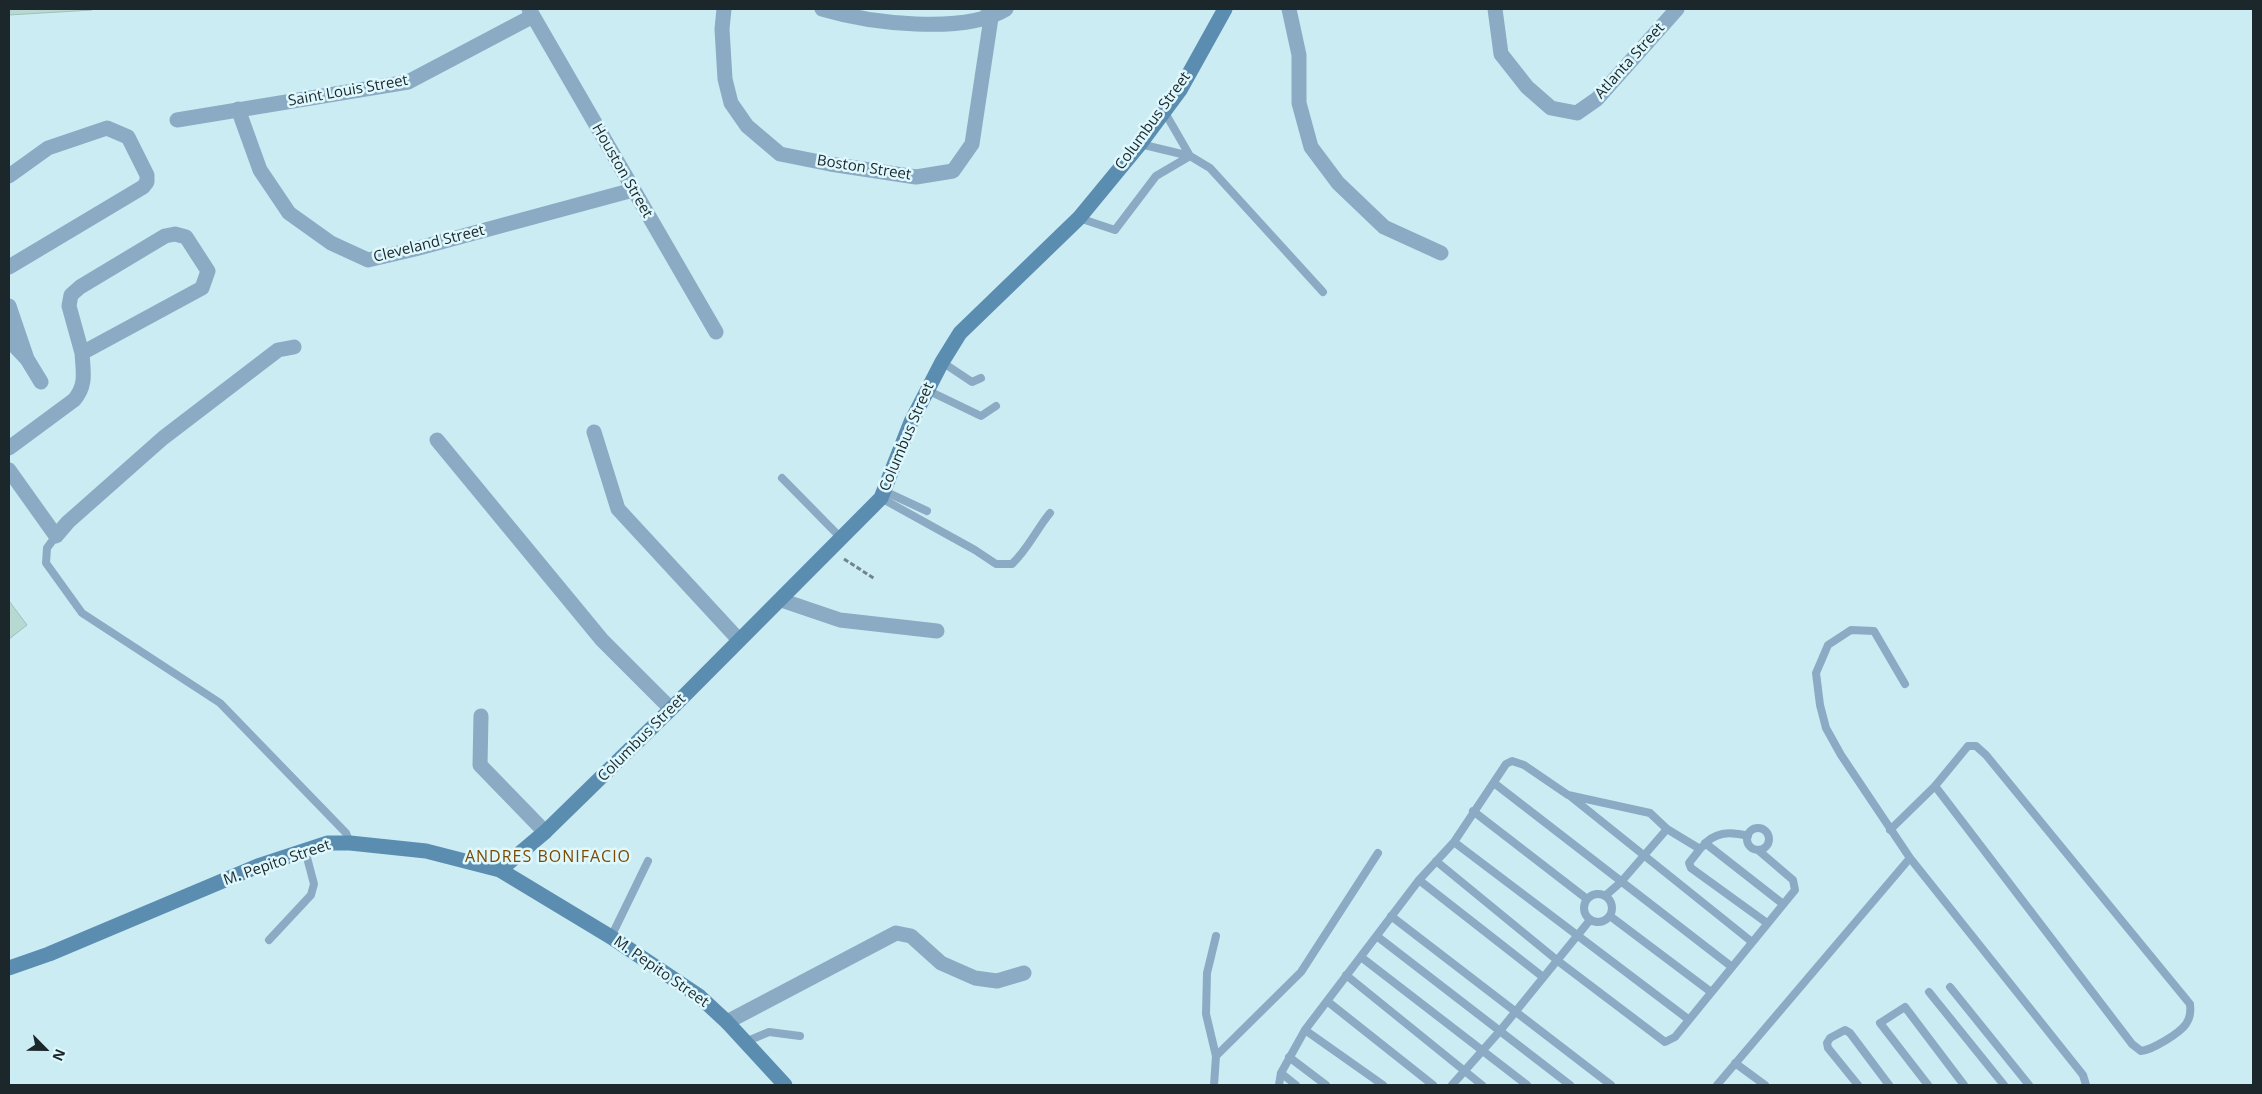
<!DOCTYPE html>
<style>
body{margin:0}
#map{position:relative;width:2262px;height:1094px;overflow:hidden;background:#cbecf3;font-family:"Open Sans",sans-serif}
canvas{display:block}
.frame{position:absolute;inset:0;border:10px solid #1b272a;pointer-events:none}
.north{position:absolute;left:20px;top:1024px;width:50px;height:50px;-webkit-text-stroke:4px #def8fe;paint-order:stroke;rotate:113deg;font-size:14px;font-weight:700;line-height:20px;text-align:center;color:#1b272a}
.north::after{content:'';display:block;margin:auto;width:18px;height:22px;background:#1b272a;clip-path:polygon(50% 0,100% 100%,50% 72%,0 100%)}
</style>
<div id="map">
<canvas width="2262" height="1094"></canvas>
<div class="frame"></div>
<div class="north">N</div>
</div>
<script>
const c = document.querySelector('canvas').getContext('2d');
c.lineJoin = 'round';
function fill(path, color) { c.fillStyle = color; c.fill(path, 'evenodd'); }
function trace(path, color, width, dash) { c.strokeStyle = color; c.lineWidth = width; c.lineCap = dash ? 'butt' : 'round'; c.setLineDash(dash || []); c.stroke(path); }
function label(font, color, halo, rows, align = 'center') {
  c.font = font + ' "Open Sans",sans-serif'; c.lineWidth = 5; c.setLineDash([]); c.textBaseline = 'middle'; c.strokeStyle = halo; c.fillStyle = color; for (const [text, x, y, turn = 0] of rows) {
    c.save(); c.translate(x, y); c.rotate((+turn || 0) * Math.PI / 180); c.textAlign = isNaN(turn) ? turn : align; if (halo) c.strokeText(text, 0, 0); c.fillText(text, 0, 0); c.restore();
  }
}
const building = new Path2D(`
 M9 9H92V10L9 15Z
 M9 601 27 625 9 639Z`);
fill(building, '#b8d8d2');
trace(building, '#9fbfb9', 1);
trace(new Path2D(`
 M844 559 875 579`), '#6f858a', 3, [5, 2.5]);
trace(new Path2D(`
 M1164 111 1190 156
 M1140 144 1190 156 1210 168 1323 292
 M1079 218 1115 230 1156 176 1190 156
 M942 362 972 382 981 378
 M927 390 981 416 996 406
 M782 478 842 539
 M884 491 927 511
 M881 498 975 550 996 564H1012C1028 549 1036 530 1050 513
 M56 536 47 548 46 563 82 613 220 703 346 833 350 843
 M1905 684 1874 631 1851 630 1828 645 1816 673 1820 705 1826 728 1841 755 1910 858 2083 1075 2086 1085
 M1494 783 1732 967
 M1570 796 1752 942
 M1473 811 1587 899
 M1747 839a11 11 0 1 1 22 0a11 11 0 1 1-22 0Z
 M1890 830 1935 786 1968 746H1976L1986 755 2190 1004C2191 1011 2191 1017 2186 1024 2180 1033 2152 1050 2141 1051L2132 1044 1935 786
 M1454 842 1688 1019
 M1705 843 1783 904
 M1702 847C1714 832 1729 831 1748 836
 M1436 861 1558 961 1665 1042 1675 1037 1795 890 1793 880 1758 850
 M1419 880 1543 977
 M1584 908a14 14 0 1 1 28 0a14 14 0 1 1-28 0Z
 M1605 896 1621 882 1667 829
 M1391 916 1611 1085
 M1610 916 1711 992
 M611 937 648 861
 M1378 937 1570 1085
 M269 940 311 895 314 884 305 850
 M1361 957 1527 1085
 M1346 975 1482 1085
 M1950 987 2029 1085
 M1929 992 2004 1085
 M1327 1001 1433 1085
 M1305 1030 1383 1085
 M745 1042 769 1032 800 1036
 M1216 1056 1301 972 1378 853
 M1289 1057 1326 1085
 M1735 1063 1765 1085
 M1281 1073 1296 1085
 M1214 1085 1216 1056 1206 1014 1207 973 1216 936
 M1279 1085 1281 1073 1305 1030 1419 880 1454 842 1506 764 1512 761 1524 765 1568 795 1650 813 1667 829 1700 849 1689 863 1691 868 1767 923
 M1452 1085 1499 1032 1590 920
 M1717 1085 1910 858
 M1858 1085 1828 1048 1827 1043 1830 1038 1845 1030 1850 1033 1889 1085
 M1928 1085 1880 1023 1905 1007 1964 1085`), '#8aabc3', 8);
trace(new Path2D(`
 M529 9 716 332
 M724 9 722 29 725 79 731 103 747 126 780 154 830 164 916 177 953 171 972 144 991 18 988 9
 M822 9C869 23 964 35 1006 9
 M1289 9 1299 55V103L1311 147 1338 183 1384 227 1441 253
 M1495 9 1501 54 1527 87 1551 108 1577 113 1597 99 1677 9
 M238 109 260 170 289 213 331 243 368 260 415 249 633 190
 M177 120 408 82 533 16
 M9 176 48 148 107 128 128 137 147 175V182L143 187 9 267
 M9 306 27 359
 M9 340 27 359 41 382
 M594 432 618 509 739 640
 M437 440 602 640 671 709
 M9 448 74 400C87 385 83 371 82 353L202 288 208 271 186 237 175 234 165 236 80 287 71 295 69 306 82 353
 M9 470 56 536 68 522 163 438 278 350 294 347
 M781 600 840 620 937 631
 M481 716 480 765 545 832
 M727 1022 896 933 911 936 941 963 975 978 997 981 1024 973`), '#8aabc3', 15);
trace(new Path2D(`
 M500 870 545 832 671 709 881 498 911 422 942 362 960 333 1079 218 1140 144 1180 90 1225 9
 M9 968 49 954 258 866 328 843H350L426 851 500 870 611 937 699 996 727 1022 785 1085`), '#5b8db1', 15);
label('15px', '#1b272a', '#def8fe', [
 ["Atlanta Street",1630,61,-48],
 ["Saint Louis Street",348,91,-10],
 ["Columbus Street",1153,121,-54],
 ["Boston Street",864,168,9],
 ["Houston Street",622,171,60],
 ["Cleveland Street",429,244,-14],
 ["Columbus Street",907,437,-67],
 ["Columbus Street",642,738,-45],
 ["M. Pepito Street",277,863,-19],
 ["M. Pepito Street",661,972,35]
]);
c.letterSpacing = '1px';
label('16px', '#7b4b00', '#def8fe', [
 ["ANDRES BONIFACIO",548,857]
]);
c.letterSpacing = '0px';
</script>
